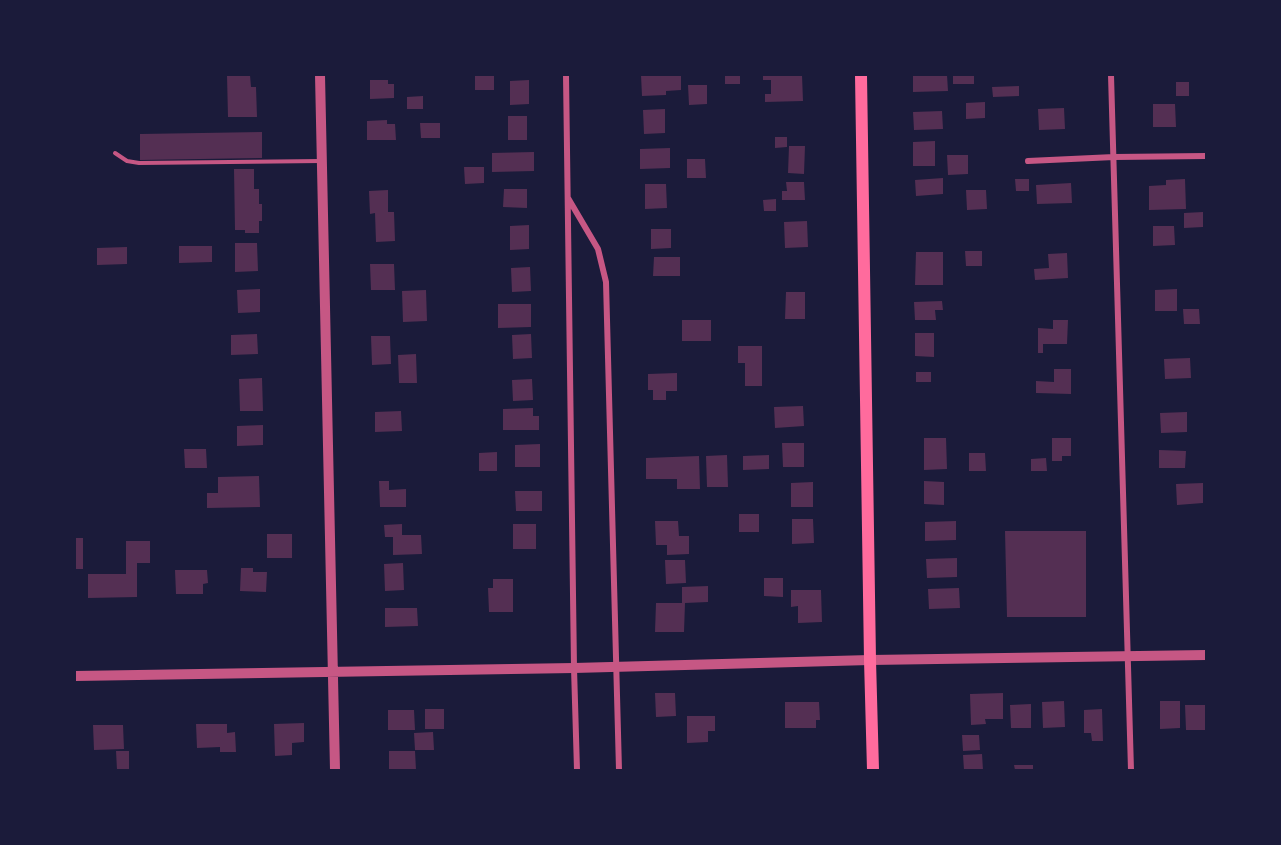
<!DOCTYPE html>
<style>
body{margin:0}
#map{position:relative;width:1281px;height:845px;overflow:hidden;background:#1b1b3a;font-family:"Fira Sans",sans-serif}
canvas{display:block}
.frame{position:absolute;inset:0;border:76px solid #1b1b3a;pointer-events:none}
</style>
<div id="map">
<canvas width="1281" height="845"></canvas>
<div class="frame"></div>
</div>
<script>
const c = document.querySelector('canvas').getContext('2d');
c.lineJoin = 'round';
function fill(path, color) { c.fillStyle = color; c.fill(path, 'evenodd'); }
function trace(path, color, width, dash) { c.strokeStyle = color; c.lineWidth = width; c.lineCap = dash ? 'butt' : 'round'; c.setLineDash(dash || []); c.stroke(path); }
fill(new Path2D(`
 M227 75H250L251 87H256L257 117H228Z
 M475 75H494V90H475Z
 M641 75H681V90L666 91V95L642 96Z
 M725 75H740V84H725Z
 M763 75H802L803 101 765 102V94H771V80H763Z
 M913 75H947L948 91 913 92Z
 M953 75H974V84H953Z
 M370 80H388V84H394V98L370 99Z
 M529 80V104L510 105V81Z
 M1176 82H1189V96H1176Z
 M688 85H707V104L689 105Z
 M1019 86V96L993 97 992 87Z
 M423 96V109H407V97Z
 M985 102V118L966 119V103Z
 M1153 104H1175L1176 127H1153Z
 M1064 108 1065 129 1039 130 1038 109Z
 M665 109V133L644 134 643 110Z
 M942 111 943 129 914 130 913 112Z
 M508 116H527V140H508Z
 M387 120V124H395L396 140H367V121Z
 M420 123H440V138H421Z
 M262 132V158L140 160V134Z
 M775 137H787V147L775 148Z
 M935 141V166H913V142Z
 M789 146H805L804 174 788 173Z
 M670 148V168L640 169V149Z
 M534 152V171L492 172V153Z
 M947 155H968V174L948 175Z
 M687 159H705L706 178H687Z
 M464 167H484V183L465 184Z
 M234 169H254V189H259V204H262V221H259V233H245V230H235Z
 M943 178V194L916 196 915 180Z
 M1015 179H1029V191H1016Z
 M1185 179 1186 209 1149 210V186L1166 185V180Z
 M786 182H804L805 200H782V191H787Z
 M1071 183 1072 203 1037 204 1036 185Z
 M645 184H666L667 208 645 209Z
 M504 189H527V208L503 207Z
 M388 190V212H394L395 241 376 242 375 213 370 214 369 191Z
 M966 190H986L987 209 967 210Z
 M776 199V211H764L763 200Z
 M1203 212V227L1184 228V213Z
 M807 221 808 247 785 248 784 222Z
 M529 225V249L510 250V226Z
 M1153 226H1174L1175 245 1153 246Z
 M651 229H671V248L651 249Z
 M235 243H257L258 271 235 272Z
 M179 246H212V262L179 263Z
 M127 247V264L97 265V248Z
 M965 251H982V266H966Z
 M916 252H943V285H915Z
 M1067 253 1068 278 1035 280 1034 269 1049 268 1048 254Z
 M654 257H680V276H653Z
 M370 264H394L395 290H371Z
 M530 267 531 291 512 292 511 268Z
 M260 289V312L238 313 237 290Z
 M1177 289V311H1155V290Z
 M426 290 427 321 403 322 402 291Z
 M786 292H805V319H785Z
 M942 301 943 310H935L936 320H915L914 302Z
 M498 304H531V327L498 328Z
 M1183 309H1199L1200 324H1184Z
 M682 320H711V341H682Z
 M1053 320H1068L1067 344H1043V353H1038V328L1053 329Z
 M915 333H934V357L915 356Z
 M257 334 258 354 231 355V335Z
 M531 334 532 358 513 359 512 335Z
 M371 336H390L391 364 372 365Z
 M738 346H762V386H745V363H738Z
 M416 354 417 383H399L398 355Z
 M1190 358 1191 378 1165 379 1164 359Z
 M1054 369H1071V394L1036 393V381L1054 382Z
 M916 372H931V382H916Z
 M677 373V391H666V400H653V390H648V374Z
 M262 378 263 411H240L239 379Z
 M532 379 533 400 513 401 512 380Z
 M803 406 804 426 775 428 774 407Z
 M533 408V416H539V430H503V409Z
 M401 411 402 431 375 432V412Z
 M1187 412V432L1161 433 1160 413Z
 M263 425V445L237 446V426Z
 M924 438H946L947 469 924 470Z
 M1052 438H1071V456H1062V461H1052Z
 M782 443H804V467H783Z
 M540 444V467H515V445Z
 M184 449H206L207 468H185Z
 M1159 450 1186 451 1185 468H1159Z
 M497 452V471H479V453Z
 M969 453H985L986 471H969Z
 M727 455 728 487H707L706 456Z
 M769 455V469L743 470V456Z
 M699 456 700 489H677V479H646V458Z
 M1046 458 1047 471H1031V459Z
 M259 476 260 507 207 508V493H218V477Z
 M379 481H389V490L406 489V507H380Z
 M924 481 944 482V505L924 504Z
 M813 482V507H791V483Z
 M1203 483V503L1177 505 1176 484Z
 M515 491H542V511H516Z
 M739 514H759V532H739Z
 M792 519H813L814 543 792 544Z
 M655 521H678L679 536H689V554L667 555V545H656Z
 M956 521V540L925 541V522Z
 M402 524V535H421L422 554 393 555V537H385L384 525Z
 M513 524H536V549H513Z
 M1005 531H1086V617H1007Z
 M267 534H292V558H267Z
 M75 538H83V569H75Z
 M126 541H150V563H137V597L88 598V574H126Z
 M957 558V577L927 578 926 559Z
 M665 560H685L686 583 666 584Z
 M403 563 404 590 385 591 384 564Z
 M241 568H253V572H267L266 592 240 591Z
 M175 570H207L208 583 203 584V594H176Z
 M764 578H783V597L764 596Z
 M493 579H513V612H489L488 588H493Z
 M708 586V602L685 603 684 632H655L656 603H682V587Z
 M959 588 960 608 929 609 928 589Z
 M791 590H821L822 622 798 623V606L791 607Z
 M385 608H417L418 626 385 627Z
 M655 693H675L676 716 656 717Z
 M1003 693V719H985L986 724 971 725 970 694Z
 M1064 701 1065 727 1043 728 1042 702Z
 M1160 701H1180V728L1160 729Z
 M785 702H819L820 720H816V728H785Z
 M1031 704V728H1011L1010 705Z
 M1185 705H1206V730H1186Z
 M425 709H444V729H425Z
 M1102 709 1103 741H1092L1091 733H1084V710Z
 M388 710H414L415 730H388Z
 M687 716H715V731H708V742L687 743Z
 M304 723V742L292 743V755L275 756 274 724Z
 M196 724H227V733L235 732 236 752H220V747L197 748Z
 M93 725H123L124 749 94 750Z
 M433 732 434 750H415L414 733Z
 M962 735H979L980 750 963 751Z
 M116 751H129V770H117Z
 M389 751H415L416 770H389Z
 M982 754 983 770H964L963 755Z
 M1014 765H1033V770H1015Z`), '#542f53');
trace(new Path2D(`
 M115 153 127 161 139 163 321 161`), '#c65784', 4);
trace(new Path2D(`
 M566 75 574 668 577 770
 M1111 75 1131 770
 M1028 161 1114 157 1206 156
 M568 198 598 249 606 282 619 770`), '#c65784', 6);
trace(new Path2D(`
 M320 75 335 770
 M75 676 574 668 870 660 1206 655`), '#c65784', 10);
trace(new Path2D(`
 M861 75 870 660 873 770`), '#ff6b9d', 12);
</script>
